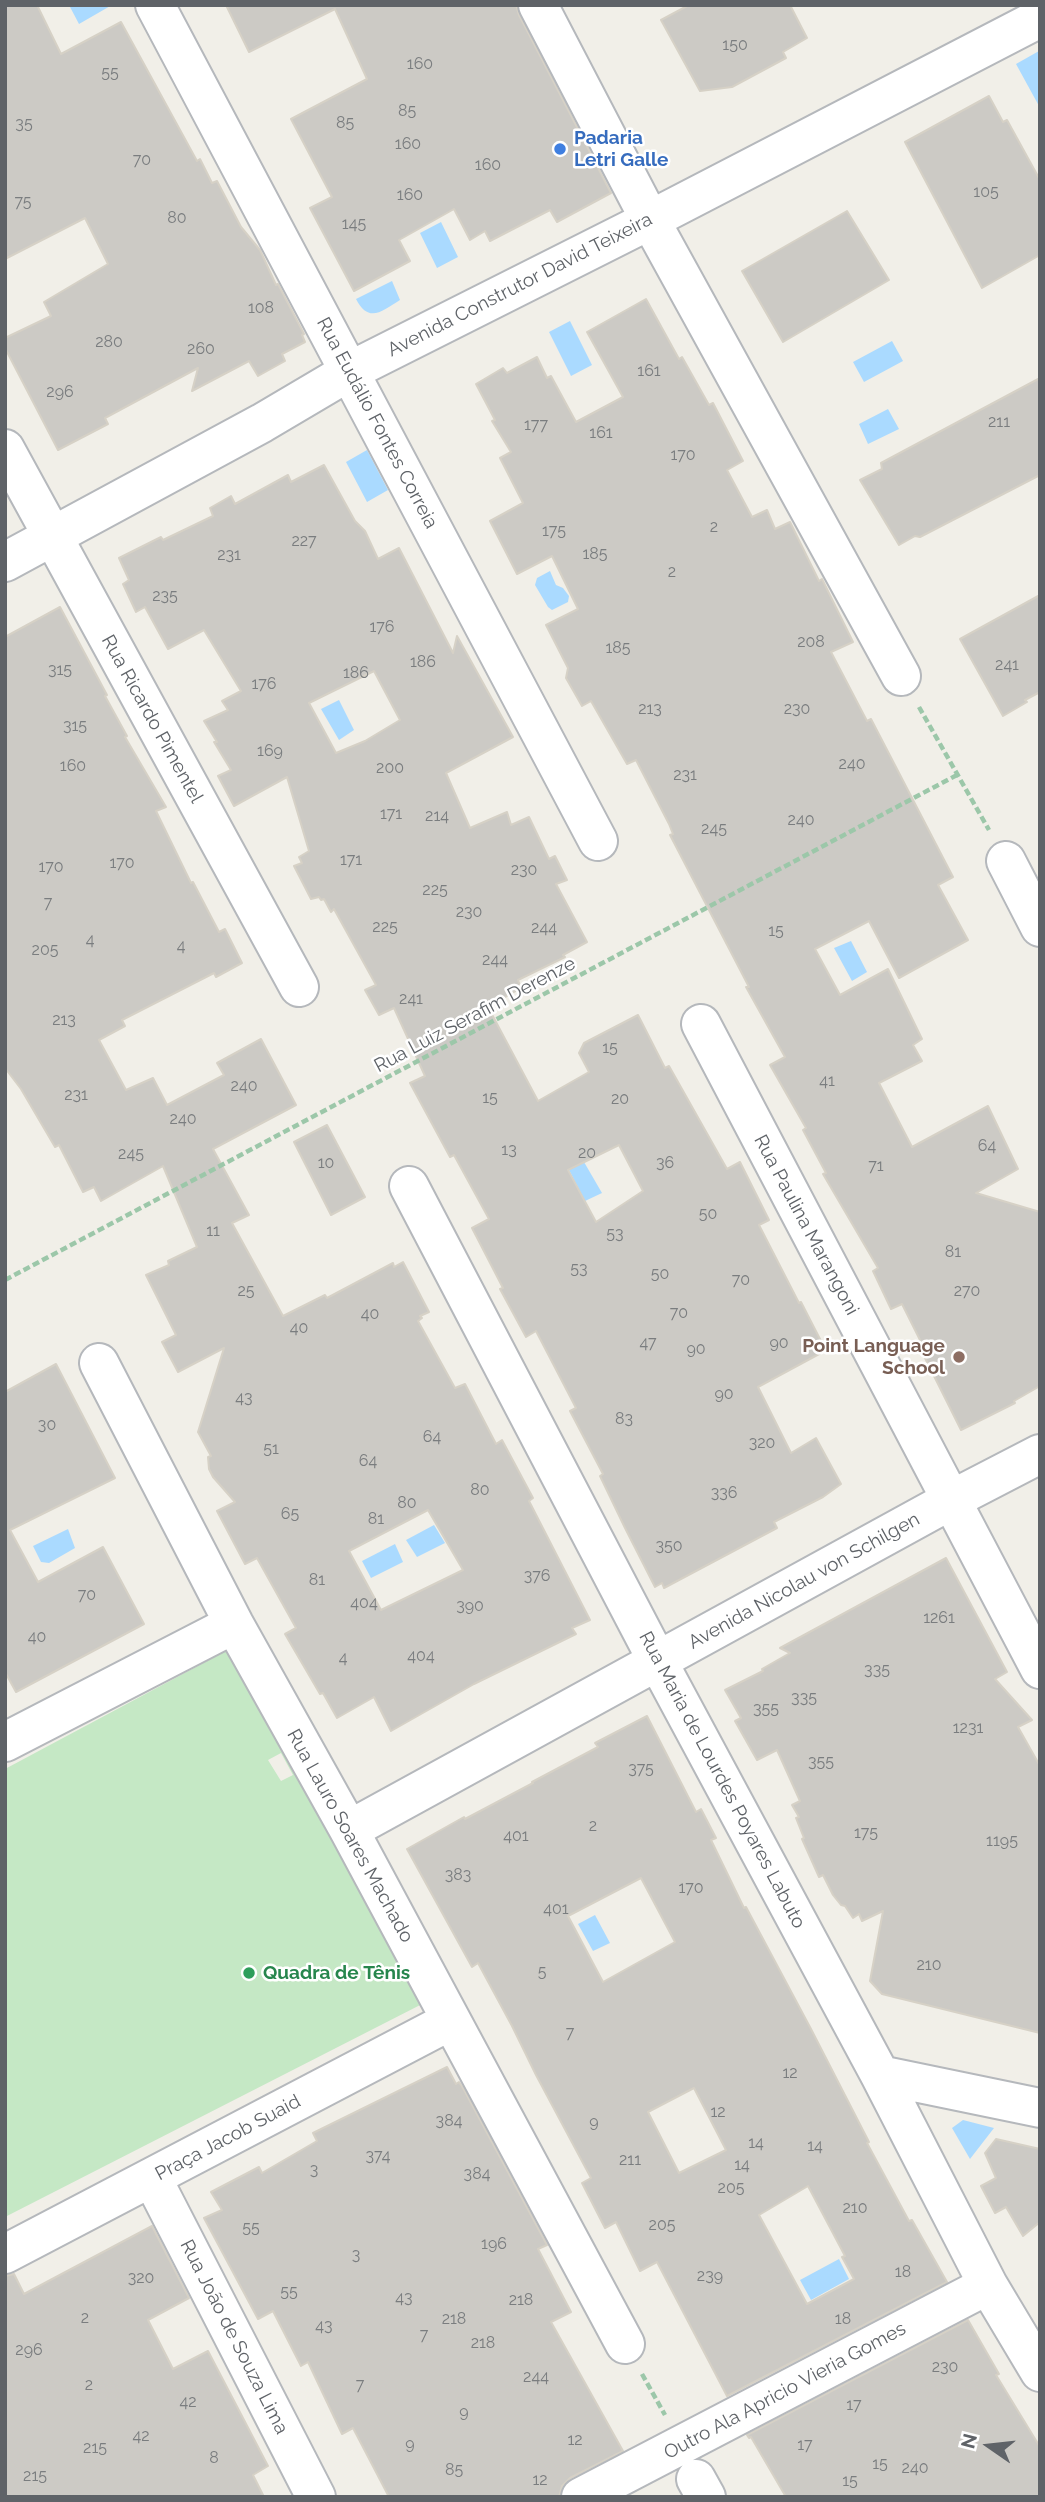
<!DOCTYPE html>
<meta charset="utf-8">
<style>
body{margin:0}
#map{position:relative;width:1045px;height:2502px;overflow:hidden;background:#f1efe8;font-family:Raleway,sans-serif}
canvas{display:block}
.frame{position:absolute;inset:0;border:7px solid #5f6368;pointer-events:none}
.north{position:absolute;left:954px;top:2411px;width:70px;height:70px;-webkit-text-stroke:5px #fff;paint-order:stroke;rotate:284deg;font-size:19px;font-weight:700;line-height:28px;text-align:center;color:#5f6368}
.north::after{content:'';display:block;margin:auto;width:24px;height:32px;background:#5f6368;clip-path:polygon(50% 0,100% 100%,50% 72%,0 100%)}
</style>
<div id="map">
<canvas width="1045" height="2502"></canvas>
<div class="frame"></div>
<div class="north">N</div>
</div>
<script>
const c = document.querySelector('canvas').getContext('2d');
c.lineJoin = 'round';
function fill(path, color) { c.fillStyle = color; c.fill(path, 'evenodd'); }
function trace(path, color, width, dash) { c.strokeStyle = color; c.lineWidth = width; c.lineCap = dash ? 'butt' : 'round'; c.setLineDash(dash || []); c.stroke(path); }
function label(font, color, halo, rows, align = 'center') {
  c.font = font + ' Raleway,sans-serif'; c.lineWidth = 5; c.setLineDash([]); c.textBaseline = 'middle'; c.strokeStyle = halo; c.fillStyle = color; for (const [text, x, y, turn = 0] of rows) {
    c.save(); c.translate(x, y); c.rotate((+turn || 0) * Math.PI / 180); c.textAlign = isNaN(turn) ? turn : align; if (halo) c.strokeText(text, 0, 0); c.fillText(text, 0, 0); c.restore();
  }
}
fill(new Path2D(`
 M239 1644 428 2001 5 2217V1769ZM281 1753 293 1775 281 1781 268 1760Z`), '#c5e8c5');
fill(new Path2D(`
 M69 5H112L79 24Z
 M1039 51 1040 105 1039 106 1016 64Z
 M441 222 458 257 437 268 420 233Z
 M392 281 400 300C382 311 369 324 356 299Z
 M570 321 592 365 571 376 549 332Z
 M892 341 903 361 864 382 853 362Z
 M888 409 899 429 868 444 859 424Z
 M367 450 388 490 367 502 346 462Z
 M550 571 556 585 563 588 569 596 568 602 552 610 548 607 535 585 537 578Z
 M339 700 354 730 339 740 321 709Z
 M851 941 867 972 852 981 834 948Z
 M584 1162 602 1193 585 1201 569 1170Z
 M434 1525 445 1543 417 1557 406 1540Z
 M68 1529 75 1548 49 1563 41 1562 33 1546Z
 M395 1544 403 1562 371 1578 362 1561Z
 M595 1915 610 1943 593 1951 578 1924Z
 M963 2120 994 2128 970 2159 952 2128Z
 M839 2259 849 2279 811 2300 800 2280Z`), '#aadaff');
const building = new Path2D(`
 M5 5H37L61 54 121 22 197 161 200 159 212 183 217 181 241 227 260 250 276 285 278 284 304 334 302 335 305 342 282 354 285 361 258 376 249 361 192 391 198 368 105 418 108 424 58 450 5 348V338L51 316 44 302 108 264 85 218 5 259Z
 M226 5H516L519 15 611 193 557 222 550 210 490 241 485 231 470 240 454 209 399 240 410 261 354 291 310 208 332 197 291 119 367 79 335 9 249 52Z
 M689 5H790L807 38 783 52 786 58 732 87 700 91 661 20Z
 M989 96 1003 122 1007 120 1040 180V255L982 288 905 142Z
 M847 211 889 280 783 342 742 271Z
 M646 299 679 359 682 357 709 405 713 403 743 461 727 470 752 517 767 510 775 529 790 522 819 581 822 579 853 642 831 652 867 721 871 719 953 877 938 885 968 940 899 978 869 921 815 949 840 995 888 969 922 1039 913 1045 922 1061 879 1083 912 1147 988 1106 1018 1169 976 1193 1040 1212V1386L1014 1401 1015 1403 961 1430 925 1358 928 1356 902 1304 891 1309 873 1271 878 1268 823 1174 826 1173 803 1130 806 1128 770 1065 785 1057 746 987H749L670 835 673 834 669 824 636 760 627 764 591 701 582 706 566 678 568 668 546 625 578 609 552 556 517 574 490 521 523 503 500 458 511 452 492 421 495 420 476 384 503 368 507 373 537 357 547 378 551 376 576 422 623 397 587 332Z
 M1040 378V475L920 537 915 536 899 545 860 480 882 469 881 463Z
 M324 465 355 521 365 531 378 559 399 548 453 653 457 636 513 737 446 773 470 828 507 812 511 825 529 817 549 859 555 856 567 880 556 884 587 942 563 955 565 957 518 980 521 988 488 1007 538 1101 589 1072 579 1053 584 1043 638 1015 665 1068 669 1066 727 1169 740 1162 769 1220 759 1225 799 1303 801 1302 821 1341 816 1344 821 1353 758 1387 791 1453 816 1438 841 1484 823 1497 774 1522 777 1528 664 1588 662 1583 655 1587 625 1528 600 1476 603 1474 570 1411 576 1408 536 1331 526 1337 500 1289 503 1288 472 1228 489 1219 454 1155 450 1157 410 1083 425 1076 394 1008 379 1015 365 990 376 985 334 909 331 912 324 899 321 900 319 897 311 899 294 866 302 863 299 857 309 851 287 777 234 806 218 776 231 770 214 742H217L204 721 228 710 222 701 241 691 204 630 168 649 145 607 136 612 123 584 129 580 119 558 161 537 163 540 213 516 210 508 231 496 235 504 288 475 291 482ZM374 671 400 720 365 741 336 753 309 703ZM619 1145 643 1191 596 1222 568 1170Z
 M1040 595V692L1025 700 1027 702 1003 716 960 639Z
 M60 607 107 695 105 696 127 736 125 737 166 807 156 811 191 883 193 882 219 932 225 929 242 963 216 977 214 973 122 1020 125 1026 99 1040 126 1090 153 1078 167 1105 224 1075 217 1063 261 1039 296 1105 213 1149 249 1215 232 1223 283 1316 325 1295 327 1298 393 1263 394 1267 403 1262 429 1312 420 1316 422 1318 418 1321 455 1388 465 1384 496 1444 502 1440 533 1498 529 1501 590 1620 572 1628 576 1634 474 1684 391 1731 374 1697 337 1718 323 1693 320 1694 285 1634 296 1628 257 1558 245 1564 217 1511 235 1502 213 1477 209 1469 208 1457 211 1456 198 1432 224 1348 178 1372 162 1342 176 1335 146 1275 169 1265 168 1261 197 1247 163 1166 101 1201 94 1187 83 1192 59 1145 55 1147 21 1089 5 1068V637ZM428 1510 463 1570 381 1610 349 1551Z
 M327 1125 365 1197 331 1215 294 1142Z
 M56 1364 115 1478 10 1530 38 1582 103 1547 144 1624 16 1692 5 1672V1392Z
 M946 1558 1007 1672 995 1679 1032 1720 1018 1727 1040 1766V2033L882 1994 870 1981 883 1911 862 1921 859 1914 853 1918 845 1906 841 1905 833 1895 823 1875 819 1877 802 1839 804 1838 796 1818 799 1817 792 1805 800 1801 777 1750 757 1760 735 1721 741 1718 725 1690 763 1671 762 1669 790 1653 780 1648Z
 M647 1716 696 1812 701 1809 716 1838 711 1840 744 1908 746 1907 811 2029 869 2142 867 2143 909 2221 912 2220 947 2282 727 2396 657 2262 640 2271 616 2222 605 2228 582 2183 591 2178 536 2075 512 2026 478 1963 472 1967 407 1849 464 1817 465 1819 533 1783 532 1782 598 1747 595 1743ZM641 1878 675 1942 603 1982 568 1916ZM694 2088 726 2150 679 2173 648 2112ZM808 2186 845 2256 842 2257 854 2279 807 2304 759 2215Z
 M447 2067 456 2084 459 2082 463 2088 547 2245 538 2249 571 2312 551 2322 623 2451 570 2478 562 2486 559 2497H389L353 2428 342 2434 308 2362 301 2366 273 2311 258 2319 204 2218 222 2210 211 2192 259 2167 262 2173 317 2141 313 2133Z
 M996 2139 1040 2149V2222L1023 2236 1006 2207 995 2213 981 2186 996 2178 985 2153Z
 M152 2226 189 2298 148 2320 173 2369 208 2351 268 2466 253 2475 264 2497H5V2276L14 2274 24 2294Z
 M968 2320 999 2374 996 2375 1040 2447V2497H786L751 2437 749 2438 747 2435Z`);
fill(building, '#cccac5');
trace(building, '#d6d1c6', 2);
const minor = new Path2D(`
 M155 5 598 841
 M538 5 650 220 901 676
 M5 449 299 987
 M5 562 262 423 350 371 650 220 1040 18
 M1006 861 1040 927
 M701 1024 1040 1669
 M409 1186 658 1662 880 2075 988 2285 1040 2372
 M99 1363 234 1624 349 1830 625 2344
 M5 1742 234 1624
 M349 1830 951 1500 1040 1454
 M880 2075 1040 2108
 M152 2178 316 2497
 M5 2254 450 2021
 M696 2479 706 2497
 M581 2497 988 2285`);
trace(minor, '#b5b8bc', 42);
trace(new Path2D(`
 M919 707 989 830
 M5 1280 957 775
 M642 2374 665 2415`), '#9cc7a9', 4.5, [7, 3.5]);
trace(minor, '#fff', 38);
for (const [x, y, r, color] of [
 [560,149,7,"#3f7fe0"],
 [959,1357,7,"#8d6e63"],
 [249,1973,7,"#2e9e5b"]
]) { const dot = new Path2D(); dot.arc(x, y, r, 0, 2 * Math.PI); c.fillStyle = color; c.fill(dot); trace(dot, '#fff', 2.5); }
label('16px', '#7a7d7f', null, [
 ["150",735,45],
 ["160",420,64],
 ["55",110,73],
 ["85",407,111],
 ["85",345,123],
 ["35",24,124],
 ["160",408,144],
 ["70",142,160],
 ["160",488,165],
 ["105",986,192],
 ["160",410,195],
 ["75",23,202],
 ["80",177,218],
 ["145",354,224],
 ["108",261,308],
 ["280",109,342],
 ["260",201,349],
 ["161",649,371],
 ["296",60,392],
 ["211",999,422],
 ["177",536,425],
 ["161",601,433],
 ["170",683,455],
 ["2",714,527],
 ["175",554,531],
 ["227",304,541],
 ["185",595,554],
 ["231",229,555],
 ["2",672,572],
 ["235",165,596],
 ["176",382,627],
 ["208",811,642],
 ["185",618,648],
 ["186",423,662],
 ["241",1007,665],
 ["315",60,670],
 ["186",356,673],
 ["176",264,684],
 ["213",650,709],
 ["230",797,709],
 ["315",75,726],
 ["169",270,751],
 ["240",852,764],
 ["160",73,766],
 ["200",390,768],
 ["231",685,775],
 ["171",391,814],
 ["214",437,816],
 ["240",801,820],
 ["245",714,829],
 ["171",351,860],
 ["170",122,863],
 ["170",51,867],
 ["230",524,870],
 ["225",435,890],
 ["7",48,903],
 ["230",469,912],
 ["225",385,927],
 ["244",544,928],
 ["15",776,931],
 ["4",90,940],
 ["4",181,946],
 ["205",45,950],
 ["244",495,960],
 ["241",411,999],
 ["213",64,1020],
 ["15",610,1048],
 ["41",827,1081],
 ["240",244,1086],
 ["231",76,1095],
 ["15",490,1098],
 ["20",620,1099],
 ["240",183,1119],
 ["64",987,1146],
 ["13",509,1150],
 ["20",587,1153],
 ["245",131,1154],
 ["10",326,1163],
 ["36",665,1163],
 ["71",876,1166],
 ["50",708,1214],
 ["11",213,1231],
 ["53",615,1234],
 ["81",953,1252],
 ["53",579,1269],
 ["50",660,1274],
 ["70",741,1280],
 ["25",246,1291],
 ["270",967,1291],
 ["70",679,1313],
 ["40",370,1314],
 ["40",299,1328],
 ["47",648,1343],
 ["90",779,1343],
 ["90",696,1349],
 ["90",724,1394],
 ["43",244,1398],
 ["83",624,1419],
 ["30",47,1425],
 ["64",432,1437],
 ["320",762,1443],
 ["51",271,1449],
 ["64",368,1461],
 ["80",480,1490],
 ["336",724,1493],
 ["80",407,1503],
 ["65",290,1514],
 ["81",376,1519],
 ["350",669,1546],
 ["376",537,1576],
 ["81",317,1580],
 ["70",87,1595],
 ["404",364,1603],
 ["390",470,1606],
 ["1261",939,1618],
 ["40",37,1637],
 ["404",421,1656],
 ["4",343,1658],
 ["335",877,1670],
 ["335",804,1698],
 ["355",766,1709],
 ["1231",968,1728],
 ["355",821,1762],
 ["375",641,1769],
 ["2",593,1826],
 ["175",866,1833],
 ["401",516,1836],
 ["1195",1002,1841],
 ["383",458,1875],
 ["170",691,1888],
 ["401",556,1909],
 ["210",929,1965],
 ["5",542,1972],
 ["7",570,2033],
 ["12",790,2073],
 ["12",718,2112],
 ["384",449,2121],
 ["9",594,2122],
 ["14",756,2143],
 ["14",815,2146],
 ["374",378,2156],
 ["211",630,2160],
 ["14",742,2165],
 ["3",314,2170],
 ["384",477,2174],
 ["205",731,2188],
 ["210",855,2208],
 ["205",662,2225],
 ["55",251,2228],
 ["196",494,2244],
 ["3",356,2255],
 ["18",903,2272],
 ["239",710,2276],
 ["320",141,2278],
 ["55",289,2292],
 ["43",404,2298],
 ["218",521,2300],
 ["2",85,2318],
 ["218",454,2319],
 ["18",843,2319],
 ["43",324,2326],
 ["7",424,2335],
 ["218",483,2343],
 ["296",29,2350],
 ["230",945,2367],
 ["244",536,2377],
 ["2",89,2385],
 ["7",360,2385],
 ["42",188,2402],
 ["17",854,2405],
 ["9",464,2412],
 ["42",141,2436],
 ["12",575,2440],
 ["9",410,2444],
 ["17",805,2445],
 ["215",95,2448],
 ["8",214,2458],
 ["15",880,2464],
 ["240",915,2468],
 ["85",454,2470],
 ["215",35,2476],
 ["12",540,2480],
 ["15",850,2481]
]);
label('bold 19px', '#366cbe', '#fff', [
 ["Padaria",574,138],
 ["Letri Galle",574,160]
], 'left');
label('19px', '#5f6368', '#fff', [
 ["Avenida Construtor David Teixeira",520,285,-27],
 ["Rua Eudálio Fontes Correia",377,423,62],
 ["Rua Ricardo Pimentel",152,719,61],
 ["Rua Luiz Serafim Derenze",475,1015,-28],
 ["Rua Paulina Marangoni",806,1225,62],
 ["Avenida Nicolau von Schilgen",804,1581,-29],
 ["Rua Maria de Lourdes Poyares Labuto",722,1780,62],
 ["Rua Lauro Soares Machado",350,1836,61],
 ["Praça Jacob Suaid",228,2138,-28],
 ["Rua João de Souza Lima",234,2337,63],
 ["Outro Ala Apricio Vieria Gomes",785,2391,-28]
]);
label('bold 19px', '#785e54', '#fff', [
 ["Point Language",945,1346],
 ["School",945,1368]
], 'right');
label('bold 19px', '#27864d', '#fff', [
 ["Quadra de Tênis",263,1973]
], 'left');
</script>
